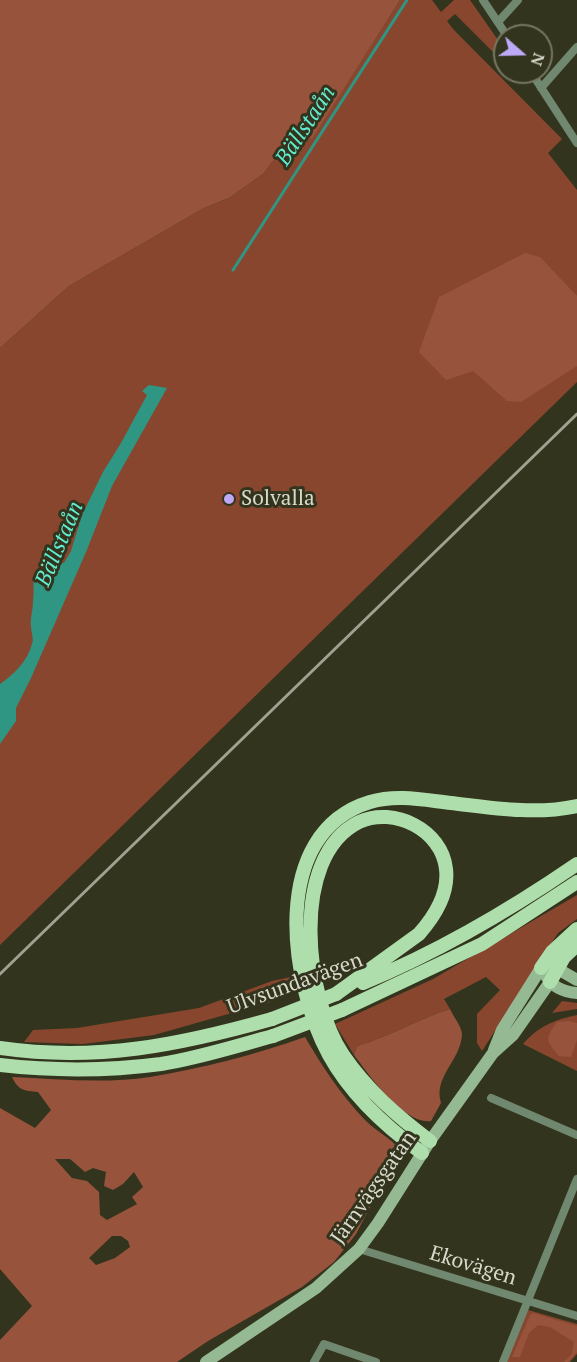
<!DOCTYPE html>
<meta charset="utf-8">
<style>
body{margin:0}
#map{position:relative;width:577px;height:1362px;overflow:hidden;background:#33341d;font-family:"PT Serif",serif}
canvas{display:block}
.north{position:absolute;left:493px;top:24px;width:60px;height:60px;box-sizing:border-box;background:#33341d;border:2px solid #757663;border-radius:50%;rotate:110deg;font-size:16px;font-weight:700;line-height:24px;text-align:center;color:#d8d9cb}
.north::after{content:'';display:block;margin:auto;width:21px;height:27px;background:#bda9f5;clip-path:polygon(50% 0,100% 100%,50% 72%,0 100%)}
</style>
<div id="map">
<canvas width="577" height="1362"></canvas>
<div class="north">N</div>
</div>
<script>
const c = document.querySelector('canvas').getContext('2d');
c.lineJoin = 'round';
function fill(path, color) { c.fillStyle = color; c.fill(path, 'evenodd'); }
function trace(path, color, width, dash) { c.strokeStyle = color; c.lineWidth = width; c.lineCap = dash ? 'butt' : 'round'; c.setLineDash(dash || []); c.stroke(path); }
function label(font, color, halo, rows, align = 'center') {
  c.font = font + ' "PT Serif",serif'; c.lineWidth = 6; c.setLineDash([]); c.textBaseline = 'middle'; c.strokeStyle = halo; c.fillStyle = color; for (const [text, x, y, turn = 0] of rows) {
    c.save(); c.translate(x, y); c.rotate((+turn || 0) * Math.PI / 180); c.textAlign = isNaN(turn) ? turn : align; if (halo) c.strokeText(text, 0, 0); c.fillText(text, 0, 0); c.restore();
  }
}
fill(new Path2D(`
 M400 0H432L441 12 454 0H470L505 50V64L455 14 447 21 453 29 562 139 548 153 577 190V382L0 945V348L69 286 204 208 229 198 263 174 298 129 312 138Z
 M577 895V919L558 933 482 1051 477 1043V1014L500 990 486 977 444 999 450 1009C418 1019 389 1037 357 1046L354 1055 335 1024 433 979Z
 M291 977V994L274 1001 154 1035 83 1044 24 1042 33 1030 77 1028 199 1008 272 981Z
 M562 1001 577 1003V1009L552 1013Z
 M577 1015V1071L523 1044C539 1026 554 1020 577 1015Z
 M528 1310 577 1324V1354L570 1362H507Z`), '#89462f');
fill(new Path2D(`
 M0 0H400L312 139 298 129 263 174 229 198 204 208 69 286 0 348Z
 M525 253 540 257 577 296V366L521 402 507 401 473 371 446 380 419 352 439 297Z
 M450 1009C453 1016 462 1027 462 1034 461 1061 433 1076 441 1103L431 1121C404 1125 369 1075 354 1055L357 1046C389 1037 418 1019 450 1009Z
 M569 1021 577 1023V1040L571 1057 559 1056C546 1040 544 1040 557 1022Z
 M305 1037C322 1066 341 1095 365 1120 376 1131 391 1138 400 1150L356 1234 334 1262 302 1287 208 1341 177 1362H0V1340L32 1306 0 1269V1108L35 1128 51 1110 38 1092C24 1091 18 1090 12 1077 57 1079 105 1084 150 1077 202 1068 255 1055 305 1037ZM55 1159H70L85 1172 93 1168 106 1172 104 1186 113 1190 123 1184 134 1172 143 1187 132 1197 137 1204 107 1220 100 1215 99 1192 87 1181 72 1178ZM112 1236H121L128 1241 130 1247 115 1258 96 1265 89 1258Z
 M533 1313 577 1326V1352L568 1362H564L572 1354 574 1342 550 1327 538 1325 529 1333 520 1357H512L530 1315Z`), '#97533b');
fill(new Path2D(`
 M149 385 167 388 112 486 86 552 31 678 16 708V721L0 744V684C14 674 27 662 32 644 34 638 31 632 31 626 30 618 33 610 33 602 36 578 27 581 48 561L64 563 71 551 82 515 103 472 121 443 147 395 142 391Z`), '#2e9683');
trace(new Path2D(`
 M233 270 407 0`), '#2e9683', 3);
trace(new Path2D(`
 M483 0 507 36
 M498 22 518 0
 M531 72 577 143
 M541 88 577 47
 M491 1098 577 1135
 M359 1249 577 1316
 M314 1362 324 1344 376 1362
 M503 1362 577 1179`), '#718870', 8);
trace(new Path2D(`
 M548 968 558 969 577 980
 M546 976C553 988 565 992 577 993
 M494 1050 502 1030 541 968
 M206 1362 316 1288 359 1249 378 1223 430 1141 493 1053 513 1035 550 982`), '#94b993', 12);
trace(new Path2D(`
 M541 968 552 952 577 929
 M550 982 564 957 577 945
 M363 983C438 952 510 910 577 864
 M336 994 419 934C435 916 449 894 446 869 442 830 394 806 359 822 288 857 306 1000 343 1055 367 1090 397 1116 430 1141
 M342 1010 482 944 577 882
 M0 1048C96 1062 180 1045 272 1019
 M0 1065C53 1071 108 1071 161 1064 199 1058 236 1046 273 1036
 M422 1153C386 1127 351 1095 329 1055 290 983 268 833 370 802 397 794 424 800 451 803 493 808 535 815 577 806`), '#afdead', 14);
trace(new Path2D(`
 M0 974 577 414`), '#a0a190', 3);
trace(new Path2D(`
 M272 1019 336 994
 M273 1036 342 1010`), '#afdead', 14);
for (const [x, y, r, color] of [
 [229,499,6,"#bda9f5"]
]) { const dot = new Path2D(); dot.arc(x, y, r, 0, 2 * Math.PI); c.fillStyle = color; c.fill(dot); trace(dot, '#33341d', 2); }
label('21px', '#d8d9cb', '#33341d', [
 ["Solvalla",241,499]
], 'left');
label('21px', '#d8d9cb', '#33341d', [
 ["Ulvsundavägen",295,984,-20],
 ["Järnvägsgatan",374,1188,-55],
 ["Ekovägen",473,1266,17]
]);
label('italic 22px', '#60edd2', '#33341d', [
 ["Bällstaån",306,126,-57],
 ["Bällstaån",60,544,-67]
]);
</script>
